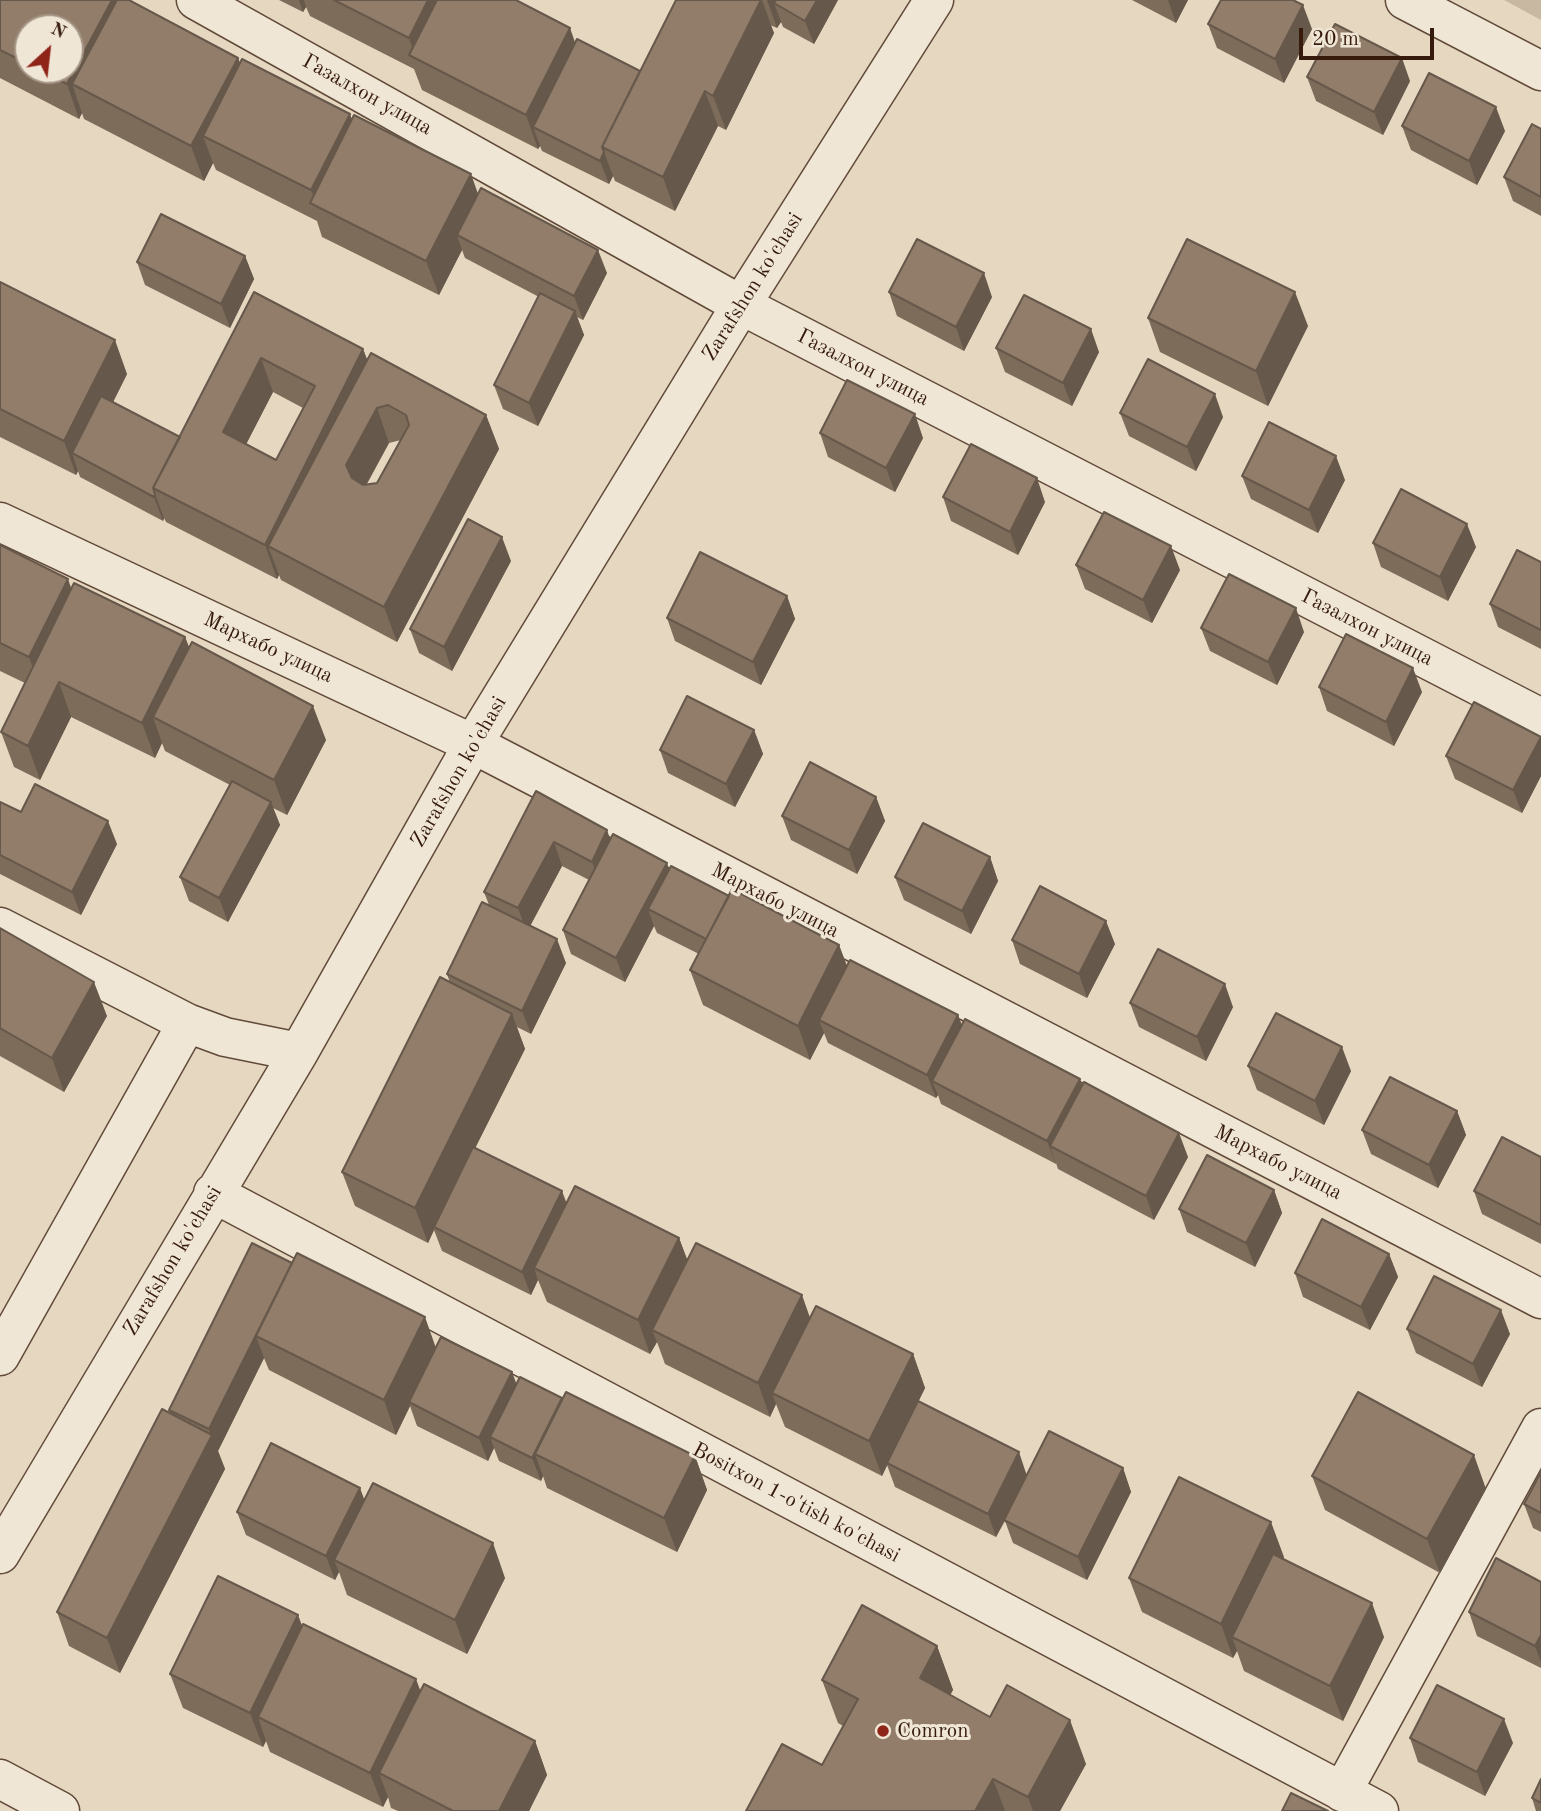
<!DOCTYPE html>
<meta charset="utf-8">
<style>
body{margin:0}
#map{position:relative;width:1541px;height:1811px;overflow:hidden;background:#e6d8c0;font-family:"Old Standard TT",serif}
canvas{display:block}
.north{position:absolute;left:14px;top:14px;width:70px;height:70px;box-sizing:border-box;background:#efe6d6;border:2px solid #a59585;border-radius:50%;rotate:27deg;font-size:19px;font-weight:700;line-height:28px;text-align:center;color:#361b0c}
.north::after{content:'';display:block;margin:auto;width:24px;height:32px;background:#8f2418;clip-path:polygon(50% 0,100% 100%,50% 72%,0 100%)}
.scale{position:absolute;left:1299px;top:28px;width:135px;height:32px;box-sizing:border-box;border:4px solid #361b0c;border-top:0;padding-left:9px;font-size:21px;line-height:24px;white-space:nowrap;color:#361b0c;-webkit-text-stroke:5px #efe6d6;paint-order:stroke}
</style>
<div id="map">
<canvas width="1541" height="1811"></canvas>
<div class="north">N</div>
<div class="scale">20 m</div>
</div>
<script>
const c = document.querySelector('canvas').getContext('2d');
c.lineJoin = 'round';
function fill(path, color) { c.fillStyle = color; c.fill(path, 'evenodd'); }
function trace(path, color, width, dash) { c.strokeStyle = color; c.lineWidth = width; c.lineCap = dash ? 'butt' : 'round'; c.setLineDash(dash || []); c.stroke(path); }
function label(font, color, halo, rows, align = 'center') {
  c.font = font + ' "Old Standard TT",serif'; c.lineWidth = 6; c.setLineDash([]); c.textBaseline = 'middle'; c.strokeStyle = halo; c.fillStyle = color; for (const [text, x, y, turn = 0] of rows) {
    c.save(); c.translate(x, y); c.rotate((+turn || 0) * Math.PI / 180); c.textAlign = isNaN(turn) ? turn : align; if (halo) c.strokeText(text, 0, 0); c.fillText(text, 0, 0); c.restore();
  }
}
fill(new Path2D(`
 M1504 0H1541V20Z`), '#c8b8a1');
const minor = new Path2D(`
 M196 0 741 305 1541 718
 M1405 0 1541 71
 M0 522 473 744 1541 1299
 M0 927 187 1023 225 1037 299 1052
 M213 1193 1379 1811
 M0 1356 187 1023
 M0 1554 299 1052 473 744 741 305 934 0
 M0 1779 60 1811
 M1342 1792 1541 1428`);
trace(minor, '#624a39', 41);
trace(minor, '#efe6d6', 38);
fill(new Path2D(`
 M0 0 238 58 240 63 352 119 478 194 607 273 583 320 577 317 584 335 538 426 503 409 494 385 539 297 465 258 462 250 439 295 322 237 317 221 216 170 213 163 204 181 84 119 82 113 79 119 0 78ZM28 28 70 70H28Z
 M279 0H516L575 43 640 71 676 0H838L814 44 783 27 781 22 777 28 770 25 774 33 726 130 718 126 675 211 615 181 613 176 609 184 542 151 540 146 538 149 422 90 414 69 310 16 306 7 303 12Z
 M1132 0H1188L1176 23Z
 M1208 24 1312 29 1284 83 1217 48Z
 M1307 77 1410 81 1383 135 1316 101Z
 M1402 126 1505 131 1477 185 1411 150Z
 M1541 129V216L1513 201 1504 177Z
 M245 256 254 279 230 328 145 285 137 262Z
 M0 282 127 374 113 402 179 437 254 292 363 349 367 359 486 415 499 449 397 642 281 580 279 575 277 579 166 522 164 518 163 521 80 477 78 471 76 475 0 437ZM273 392 303 408 276 460 246 444ZM401 440 377 483 367 484 389 443Z
 M889 292 992 297 964 351 897 316Z
 M1148 318 1308 326 1268 406 1160 352Z
 M996 348 1099 352 1072 406 1005 372Z
 M1120 413 1223 417 1196 471 1129 436Z
 M820 433 923 438 895 492 828 457Z
 M1242 476 1345 480 1318 533 1251 499Z
 M943 497 1045 502 1018 555 951 521Z
 M1373 543 1476 547 1448 601 1381 567Z
 M0 545 71 589 185 637 189 647 326 740 287 815 273 808 280 825 228 922 189 901 180 877 230 785 165 751 162 743 155 758 71 717 40 780 14 767 1 732 25 683 0 671Z
 M511 561 452 671 419 653 410 629Z
 M1541 562V649L1498 627 1490 604Z
 M1076 565 1180 570 1152 623 1085 589Z
 M787 596 795 619 761 685 675 641 667 618Z
 M1201 628 1304 632 1277 685 1210 651Z
 M1319 687 1422 692 1394 746 1327 711Z
 M754 730 763 754 735 807 668 773 660 750Z
 M1446 756 1541 776 1522 813 1455 779Z
 M536 791 610 839 669 869 839 945 847 966 958 1015 962 1025 1082 1085 1188 1157 1154 1220 1058 1169 1056 1163V1164L941 1104 938 1095 936 1098 828 1043 824 1033 810 1060 703 1005 690 970 699 954 657 933 654 926 625 982 571 954 563 930 589 880 562 866 530 926 566 963 531 1034 517 1027 525 1049 475 1148 567 1203 679 1238 687 1260 810 1318 913 1354 925 1388 918 1402 1027 1475 1123 1468 1131 1492 1087 1580 1013 1543 1005 1521 996 1537 895 1487 887 1465 882 1476 785 1427 776 1404 770 1417 665 1364 657 1342 650 1354 547 1302 538 1280 531 1295 442 1251 434 1230 428 1243 355 1206 342 1172 450 983 447 974 489 905 484 892Z
 M876 797 885 821 857 874 791 840 782 816Z
 M0 802 21 812 117 844 81 915 0 874Z
 M990 857 998 881 971 934 904 900 895 877Z
 M0 928 107 1016 64 1092 0 1056Z
 M1012 940 1115 944 1087 998 1020 964Z
 M1130 1003 1233 1007 1206 1061 1139 1027Z
 M1248 1066 1351 1071 1324 1125 1257 1090Z
 M1457 1111 1466 1135 1438 1188 1371 1154 1362 1130Z
 M1541 1157V1244L1482 1214 1474 1191Z
 M1274 1190 1282 1213 1255 1267 1187 1232 1179 1209Z
 M252 1243 436 1347 516 1385 562 1398 695 1456 707 1490 677 1552 547 1488 543 1476 541 1481 499 1461 494 1448 488 1461 417 1426 410 1406 396 1435 269 1370 264 1358 218 1451 225 1469 120 1673 69 1646 57 1612 170 1414 169 1410Z
 M1389 1254 1398 1277 1370 1330 1303 1297 1295 1273Z
 M1407 1329 1510 1334 1482 1387 1416 1353Z
 M1541 1472V1532L1533 1528 1524 1504Z
 M1312 1476 1486 1489 1440 1573 1325 1510Z
 M364 1499 505 1578 467 1654 347 1595 339 1572 335 1580 246 1535 237 1512Z
 M1284 1557 1283 1559 1384 1637 1343 1721 1244 1671 1237 1651 1233 1658 1142 1612 1129 1578Z
 M1541 1582V1668L1477 1636 1469 1612Z
 M302 1626 421 1692 535 1741 547 1775 529 1811H398L391 1808 388 1797 383 1807 270 1752 266 1741 263 1747 183 1708 170 1674Z
 M937 1646 953 1690 950 1695 990 1717 1086 1764 1060 1811H746L822 1765 843 1726 838 1723 822 1680Z
 M1410 1738 1513 1743 1485 1796 1418 1762Z
 M1541 1779V1811H1536L1532 1798Z`), '#7e6c5b');
fill(new Path2D(`
 M112 0H118L72 84 82 113 79 119 67 84Z
 M299 0H304L306 7 303 12Z
 M428 0H456L416 59 409 38Z
 M761 0H762L774 33 726 130 713 96Z
 M767 0H793L774 3 781 22 777 28Z
 M817 0H838L814 44 805 21Z
 M1168 0H1188L1176 23Z
 M1303 5 1312 29 1284 83 1275 59Z
 M570 28 582 62 533 127 540 146 538 149 526 115Z
 M238 58 251 92 203 136 213 163 204 181 191 146Z
 M1402 58 1410 81 1383 135 1374 112Z
 M705 91 718 126 675 211 663 177Z
 M1496 107 1505 131 1477 185 1469 161Z
 M350 114 362 149 317 206 311 190Z
 M604 152 613 176 609 184 600 161Z
 M471 174 483 208 457 235 462 250 439 295 426 261Z
 M598 250 607 273 583 320 574 296Z
 M245 256 254 279 230 328 221 304Z
 M984 273 992 297 964 351 956 327Z
 M1295 292 1308 326 1268 406 1256 371Z
 M575 311 584 335 538 426 529 403Z
 M1091 329 1099 352 1072 406 1063 383Z
 M115 340 127 374 84 460 72 453 78 471 76 475 64 441Z
 M363 349 376 384 268 546 279 575 277 579 265 545Z
 M261 358 273 392 235 466 223 432Z
 M1215 394 1223 417 1196 471 1187 447Z
 M377 408 389 443 358 499 346 465Z
 M915 414 923 438 895 492 886 468Z
 M486 415 499 449 397 642 384 607Z
 M1336 456 1345 480 1318 533 1309 510Z
 M1037 478 1045 502 1018 555 1010 532Z
 M155 494 164 518 163 521 154 497Z
 M1467 524 1476 547 1448 601 1440 577Z
 M502 537 511 561 452 671 444 647Z
 M1171 546 1180 570 1152 623 1143 600Z
 M68 579 80 614 41 691 29 657Z
 M787 596 795 619 761 685 753 662Z
 M1296 608 1304 632 1277 685 1268 662Z
 M185 637 198 671 153 717 162 743 155 758 142 723Z
 M1413 668 1422 692 1394 746 1386 722Z
 M59 682 71 717 40 780 28 746Z
 M313 706 326 740 287 815 274 780Z
 M754 730 763 754 735 807 726 784Z
 M1541 737V776L1522 813 1513 790Z
 M876 797 885 821 857 874 849 850Z
 M271 802 280 825 228 922 219 898Z
 M108 821 117 844 81 915 72 892Z
 M607 830 615 853 600 885 592 862Z
 M554 842 562 866 527 932 518 908Z
 M990 857 998 881 971 934 962 911Z
 M667 863 675 886 648 909 654 926 625 982 616 958Z
 M1106 921 1115 944 1087 998 1079 974Z
 M557 939 566 963 531 1034 522 1011Z
 M839 945 852 980 819 1020 824 1033 810 1060 798 1026Z
 M94 982 107 1016 64 1092 52 1058Z
 M1225 984 1233 1007 1206 1061 1197 1037Z
 M512 1014 525 1049 435 1228 434 1227V1230L428 1243 415 1208Z
 M958 1015 966 1038 932 1081 938 1095 936 1098 927 1075Z
 M1342 1047 1351 1071 1324 1125 1315 1101Z
 M1080 1079 1088 1103 1050 1146 1056 1164 1047 1141Z
 M1457 1111 1466 1135 1438 1188 1429 1165Z
 M1179 1133 1188 1157 1154 1220 1146 1196Z
 M1274 1190 1282 1213 1255 1267 1246 1243Z
 M562 1191 571 1215 534 1268 538 1280 531 1295 522 1272Z
 M679 1238 692 1272 652 1330 657 1342 650 1354 638 1320Z
 M1389 1254 1398 1277 1370 1330 1361 1307Z
 M292 1263 256 1336 264 1358 218 1451 225 1469 120 1673 107 1638 211 1437 209 1429Z
 M802 1295 814 1329 772 1393 776 1404 770 1417 758 1383Z
 M1501 1310 1510 1334 1482 1387 1473 1364Z
 M425 1317 437 1351 409 1402 410 1406 396 1435 384 1400Z
 M913 1354 925 1388 882 1476 869 1441Z
 M512 1372 521 1396 490 1437 494 1448 488 1461 479 1438Z
 M562 1398 535 1454 543 1476 541 1481 532 1458Z
 M1019 1452 1027 1476 996 1537 988 1514Z
 M1474 1455 1486 1489 1440 1573 1427 1539Z
 M695 1456 707 1490 677 1552 664 1518Z
 M1123 1468 1131 1492 1087 1580 1078 1557Z
 M360 1488 369 1512 334 1560 339 1572 335 1580 326 1556Z
 M1271 1522 1284 1557 1241 1642 1232 1637 1237 1651 1233 1658 1221 1624Z
 M493 1543 505 1578 467 1654 455 1620Z
 M1372 1603 1384 1637 1343 1721 1330 1686Z
 M298 1615 311 1649 258 1717 266 1741 263 1747 250 1713Z
 M1541 1635V1662L1535 1646Z
 M937 1646 953 1690 935 1722 920 1678Z
 M416 1679 429 1714 379 1773 388 1797 383 1807 370 1773Z
 M1504 1719 1513 1743 1485 1796 1477 1772Z
 M1070 1720 1086 1764 1060 1811H1033L1028 1797Z
 M535 1741 547 1775 529 1811H499Z
 M993 1779 1005 1811H975Z`), '#66584a');
const building = new Path2D(`
 M0 0H112L67 84 39 70H70V28H28V64L0 50Z
 M117 0H129L238 58 191 146 72 84Z
 M334 0H428L409 38Z
 M437 0H516L570 28 526 115 409 55Z
 M676 0H761L713 96 705 91 663 177 602 147Z
 M776 0H817L805 21 774 3Z
 M1221 0H1293L1303 5 1275 59 1208 24Z
 M1335 24 1402 58 1374 112 1307 77Z
 M577 39 640 71 602 147 604 152 600 161 533 127Z
 M242 59 350 114 311 190 203 136Z
 M1429 73 1496 107 1469 161 1402 126Z
 M354 115 471 174 426 261 310 203Z
 M1532 124 1541 129V197L1504 177Z
 M481 188 598 250 574 296 457 235Z
 M161 214 245 256 221 304 137 262Z
 M917 239 984 273 956 327 889 292Z
 M1187 239 1295 292 1256 371 1148 318Z
 M0 282 115 340 64 441 0 409Z
 M254 292 363 349 265 545 153 488ZM261 358 315 386 276 460 223 432Z
 M540 293 575 311 529 403 494 385Z
 M1024 295 1091 329 1063 383 996 348Z
 M371 353 486 415 384 607 268 546ZM388 405 406 415 409 425 377 483 363 485 352 478 346 465 377 408Z
 M1148 359 1215 394 1187 447 1120 413Z
 M847 380 915 414 886 468 820 433Z
 M101 396 180 437 153 488 155 494 154 497 72 453Z
 M1269 422 1336 456 1309 510 1242 476Z
 M971 444 1037 478 1010 532 943 497Z
 M1401 489 1467 524 1440 577 1373 543Z
 M1104 512 1171 546 1143 600 1076 565Z
 M468 519 502 537 444 647 410 629Z
 M0 545 68 579 29 657 0 643Z
 M1517 550 1541 562V630L1490 604Z
 M700 552 787 596 753 662 667 618Z
 M1229 574 1296 608 1268 662 1201 628Z
 M74 583 185 637 142 723 59 682 28 746 1 732Z
 M1346 634 1413 668 1386 722 1319 687Z
 M192 642 313 706 274 780 153 717Z
 M687 696 754 730 726 784 660 750Z
 M1474 702 1541 737 1513 790 1446 756Z
 M810 762 876 797 849 850 782 816Z
 M232 781 271 802 219 898 180 877Z
 M35 784 108 821 72 892 0 855V802L21 812Z
 M536 791 607 830 592 862 554 842 518 908 484 892Z
 M923 823 990 857 962 911 895 877Z
 M613 834 667 863 616 958 563 930Z
 M671 866 729 896 706 939 648 909Z
 M1040 886 1106 921 1079 974 1012 940Z
 M732 889 839 945 798 1026 690 970Z
 M482 902 557 939 522 1011 447 974Z
 M0 928 94 982 52 1058 0 1028Z
 M1158 949 1225 984 1197 1037 1130 1003Z
 M850 960 958 1015 927 1075 819 1020Z
 M440 977 512 1014 415 1208 342 1172Z
 M1276 1013 1342 1047 1315 1101 1248 1066Z
 M965 1019 1080 1079 1047 1141 932 1081Z
 M1390 1077 1457 1111 1429 1165 1362 1130Z
 M1084 1082 1179 1133 1146 1196 1050 1146Z
 M1502 1137 1541 1157V1225L1474 1191Z
 M473 1147 562 1191 522 1272 434 1227Z
 M1207 1155 1274 1190 1246 1243 1179 1209Z
 M575 1186 679 1238 638 1320 534 1268Z
 M1322 1219 1389 1254 1361 1307 1295 1273Z
 M252 1243 292 1263 209 1429 169 1410Z
 M696 1243 802 1295 758 1383 652 1330Z
 M297 1253 425 1317 384 1400 256 1336Z
 M1434 1276 1501 1310 1473 1364 1407 1329Z
 M816 1306 913 1354 869 1441 772 1393Z
 M441 1337 512 1372 479 1438 409 1402Z
 M520 1377 562 1398 532 1458 490 1437Z
 M566 1392 695 1456 664 1518 535 1454Z
 M1358 1392 1474 1455 1427 1539 1312 1476Z
 M918 1401 1019 1452 988 1514 887 1463Z
 M162 1409 212 1435 107 1638 57 1612Z
 M1049 1431 1123 1468 1078 1557 1004 1520Z
 M271 1443 360 1488 326 1556 237 1512Z
 M1541 1472V1513L1524 1504Z
 M1179 1477 1271 1522 1221 1624 1129 1578Z
 M373 1483 493 1543 455 1620 334 1560Z
 M1273 1554 1372 1603 1330 1686 1232 1637Z
 M1496 1558 1541 1582V1635L1535 1646 1469 1612Z
 M218 1576 298 1615 250 1713 170 1674Z
 M862 1605 937 1646 920 1678 990 1717 1007 1685 1070 1720 1028 1797 993 1779 975 1811H746L782 1744 822 1765 858 1699 822 1680Z
 M303 1624 416 1679 370 1773 258 1717Z
 M424 1684 535 1741 499 1811H453L379 1773Z
 M1437 1685 1504 1719 1477 1772 1410 1738Z
 M1541 1779V1803L1532 1798Z
 M1291 1793 1328 1811H1282Z`);
fill(building, '#927d6a');
trace(building, '#66584a', 2);
for (const [x, y, r, color] of [
 [883,1731,7,"#8f2418"]
]) { const dot = new Path2D(); dot.arc(x, y, r, 0, 2 * Math.PI); c.fillStyle = color; c.fill(dot); trace(dot, '#efe6d6', 2.5); }
label('21px', '#361b0c', '#efe6d6', [
 ["Газалхон улица",367,95,29],
 ["Zarafshon ko'chasi",753,287,-58],
 ["Газалхон улица",863,368,27],
 ["Газалхон улица",1367,628,27],
 ["Мархабо улица",268,648,25],
 ["Zarafshon ko'chasi",459,772,-60],
 ["Мархабо улица",775,901,27],
 ["Мархабо улица",1278,1163,27],
 ["Zarafshon ko'chasi",173,1261,-59],
 ["Bositxon 1-o'tish ko'chasi",796,1503,28]
]);
label('21px', '#361b0c', '#efe6d6', [
 ["Сomron",897,1731]
], 'left');
</script>
